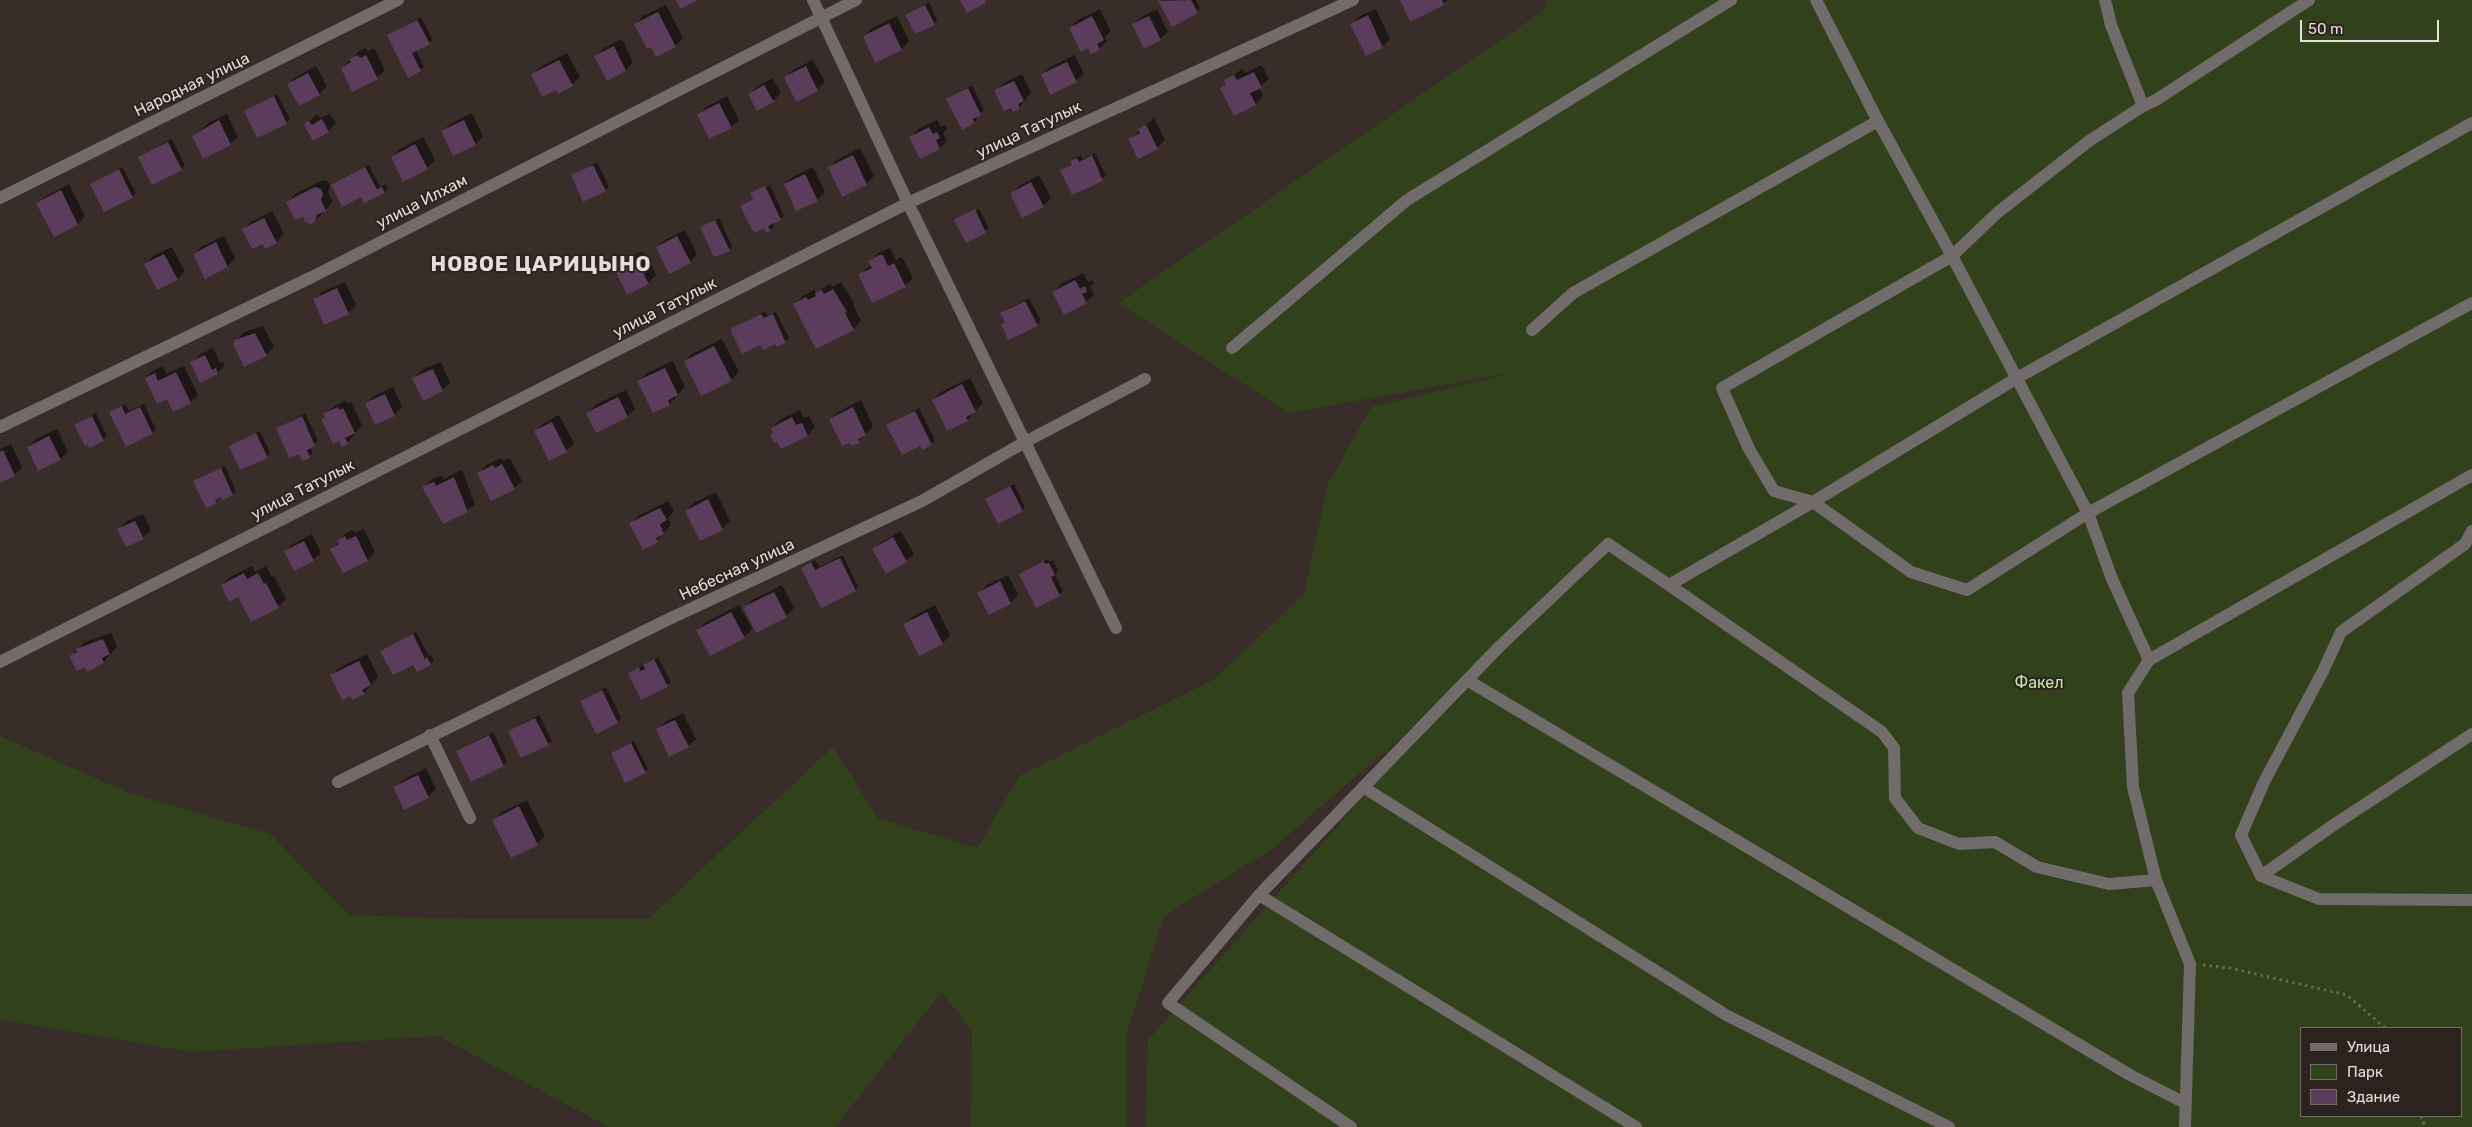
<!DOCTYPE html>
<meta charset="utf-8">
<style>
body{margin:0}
#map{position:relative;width:2472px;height:1127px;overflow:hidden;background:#382d28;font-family:Rubik,sans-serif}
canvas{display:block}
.legend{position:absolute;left:2300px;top:1027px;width:162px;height:90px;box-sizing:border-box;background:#2d231e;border:1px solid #766d69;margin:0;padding:6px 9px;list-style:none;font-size:15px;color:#e4ddd9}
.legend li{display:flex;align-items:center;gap:10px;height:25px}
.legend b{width:25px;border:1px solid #766d69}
.scale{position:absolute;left:2300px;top:20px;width:139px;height:22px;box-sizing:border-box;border:2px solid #e4ddd9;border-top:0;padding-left:6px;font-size:15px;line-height:18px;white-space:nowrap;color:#e4ddd9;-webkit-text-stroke:4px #2d231e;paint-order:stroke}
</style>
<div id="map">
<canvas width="2472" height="1127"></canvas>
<ul class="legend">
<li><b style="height:6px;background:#726b6b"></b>Улица</li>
<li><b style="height:14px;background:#31411b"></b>Парк</li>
<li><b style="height:14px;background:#5b3c5b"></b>Здание</li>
</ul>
<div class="scale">50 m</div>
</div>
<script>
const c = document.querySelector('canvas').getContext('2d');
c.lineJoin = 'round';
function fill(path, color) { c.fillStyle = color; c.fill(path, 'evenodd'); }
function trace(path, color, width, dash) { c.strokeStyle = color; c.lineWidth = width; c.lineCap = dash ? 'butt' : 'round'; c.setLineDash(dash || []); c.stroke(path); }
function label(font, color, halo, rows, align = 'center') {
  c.font = font + ' Rubik,sans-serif'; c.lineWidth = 4; c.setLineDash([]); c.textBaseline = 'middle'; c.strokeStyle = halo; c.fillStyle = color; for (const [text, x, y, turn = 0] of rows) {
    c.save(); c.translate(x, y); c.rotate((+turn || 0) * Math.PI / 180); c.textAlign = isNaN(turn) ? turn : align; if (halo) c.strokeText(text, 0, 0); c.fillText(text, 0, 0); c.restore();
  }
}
fill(new Path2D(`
 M1547 0H2472V1127H1145L1148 1040 1463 684 1272 849 1164 916 1127 1033V1127H971L972 1032 942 992 835 1127H609L438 1036 191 1052 0 1020V736L127 792 270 834 349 915 471 919H648L833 747 878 818 977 848 1019 776 1215 679 1304 593 1328 484 1371 407 1521 371 1289 413 1118 303 1544 10ZM2301 1028H2461V1116H2301Z`), '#31411b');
fill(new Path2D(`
 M1161 0H1196L1200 8 1197 12Z
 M1401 0H1447V1L1411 20Z
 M929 2 937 20 934 24 907 15Z
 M666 5 683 38 675 46 652 45 636 24 643 16Z
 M1100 9 1111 31 1105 37 1107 41 1099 49 1089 46 1070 28 1078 20Z
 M1157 9 1168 32 1160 39 1133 24 1141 17Z
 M1376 9 1390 39 1382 47 1352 24 1360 16Z
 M897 16 909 41 902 49 876 61 864 36 872 28Z
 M421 17 433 40 416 50 424 67 420 70 388 35Z
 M622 39 633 62 626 70 607 79 596 56 604 48Z
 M366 48 368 51 374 48 385 70 377 78 342 68 359 51Z
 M567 53 580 77 572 85 557 88 532 75 540 67Z
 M1075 55 1084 74 1076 81 1042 74 1050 67Z
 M813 60 825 82 817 90 785 78 793 70Z
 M1262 65 1269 79 1259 87 1263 96 1256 104 1234 114 1222 89 1227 84 1226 81 1242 69 1245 73Z
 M316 66 327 86 319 94 288 84 296 77Z
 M1022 74 1031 92 1019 108 996 91 1004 83Z
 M772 78 781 93 773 101 749 94 757 87Z
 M972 85 984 110 976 116 977 119 974 122 948 99Z
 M277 94 290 119 286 123 245 111Z
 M727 96 739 120 731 127 698 114 706 107Z
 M330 113 336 123 328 131 306 124 317 114 320 118Z
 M472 113 483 136 476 144 442 132 450 124Z
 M227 114 238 137 230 144 193 137 210 122Z
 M1154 118 1165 140 1157 148 1139 158 1129 140Z
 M937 120 941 127 945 125 947 129 943 133 947 141 940 148 911 137 918 129Z
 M423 137 435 160 427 168 392 157 400 149Z
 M172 139 185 166 181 169 139 157Z
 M860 148 874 176 866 184 829 167 837 160Z
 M1095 153 1106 176 1073 194 1062 170 1073 164 1071 162 1075 158 1081 155 1082 159Z
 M597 162 609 187 605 190 572 176Z
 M369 165 380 187 385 184 388 188 384 192 362 195 332 185Z
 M122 167 136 193 132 197 91 184Z
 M813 167 825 192 817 200 785 184 793 177Z
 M1039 175 1051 198 1043 206 1012 193 1019 186Z
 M323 180 328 182 330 186 328 192 333 202 315 221 288 202 295 194Z
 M69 184 85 216 78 224 54 236 38 203 46 196Z
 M770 185 784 216 772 223 774 227 770 230 742 206 754 198 752 193 754 191V193Z
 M979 209 989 228 966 241 956 220Z
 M272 211 284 234 276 242 263 243 243 230 251 222Z
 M719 218 732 246 729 250 702 228Z
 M685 230 697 254 690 262 657 247 665 240Z
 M224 236 235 258 228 266 194 254 202 246Z
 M172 247 185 272 177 279 146 264 153 256Z
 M890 248 896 260 902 257 913 278 905 286 859 275 871 265 870 262 880 252Z
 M643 251 656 275 648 283 616 268 623 261Z
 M1083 273 1088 282 1092 280 1094 283 1090 287 1094 295 1086 302 1054 292 1061 284Z
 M345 282 356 305 348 313 315 300 322 292Z
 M841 282 854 303 853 305 861 321 853 329 795 304 803 296 814 290 816 293 830 283 832 287Z
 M1029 298 1041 321 1037 325 1002 324 1006 321 1002 314 1005 310Z
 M765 311 768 316 776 312 789 338 785 342 761 343 731 329Z
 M263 326 274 347 266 355 236 341 244 332Z
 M722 339 739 372 731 380 685 361 693 353Z
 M213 348 220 363 223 362 225 365 217 373 191 363 199 355Z
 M673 361 685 387 670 404 653 411 639 381 647 373Z
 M441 362 450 383 442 390 414 378 422 370Z
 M163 366 166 374 184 366 198 395 190 402 168 398 146 378 154 370Z
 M970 378 983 403 967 420 933 400 941 392Z
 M393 387 402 407 394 415 366 403 374 396Z
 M626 390 635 409 628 416 588 413 595 405Z
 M346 400 347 403 351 402 362 425 347 443 340 439 322 419 333 407Z
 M861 400 873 426 859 441 830 419 838 412Z
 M125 404 129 411 144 404 156 430 127 446 111 413Z
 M919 408 935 440 931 444 921 445 888 425Z
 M800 410 804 418 809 416 815 427 808 435 782 448 778 439 771 435 774 432 772 428 780 420Z
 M96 413 107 436 90 447 76 425Z
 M305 413 318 441 310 447 313 453 303 460 299 452 277 428Z
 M559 415 574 443 566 451 536 431 544 423Z
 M57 429 68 452 60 459 28 447 36 439Z
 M260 431 270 453 267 457 230 446Z
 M11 444 22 467 14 475 0 482V449Z
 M501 458 503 461 510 458 522 481 514 488 479 473 486 465Z
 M225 466 236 491 233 494 219 497 216 502 195 481Z
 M462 470 475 504 467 511 424 488 431 480 442 475 444 479Z
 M1014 484 1025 507 1022 510 987 499Z
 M716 492 730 521 722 529 686 511 694 503Z
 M668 501 674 511 668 518 671 525 657 541 631 524 638 516Z
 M143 514 151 530 143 538 119 529 127 521Z
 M364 529 375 552 368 560 343 572 332 549 346 533 353 530 355 533Z
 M901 531 914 554 906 561 874 549 882 542Z
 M312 534 321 553 313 560 285 551 293 544Z
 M843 555 858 587 855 590 802 568 815 560 819 567Z
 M1048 559 1049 562 1053 560 1058 571 1055 574 1063 592 1036 606 1020 574Z
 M252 566 255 572 266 566 272 577 274 576 286 599 278 607 239 595 222 585 230 577Z
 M1008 575 1018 595 1010 603 979 593 987 585Z
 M782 585 794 608 786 616 745 608 752 600Z
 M739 605 752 629 744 637 698 630 706 622Z
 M935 605 950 635 943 643 920 654 904 625 912 617Z
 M416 632 429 656 431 655 434 660 430 664H414L382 651Z
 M111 633 117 646 104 662 85 665 71 656 85 642Z
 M367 654 378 677 364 693 331 676 339 668Z
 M658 657 671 682 642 699 629 673Z
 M606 687 621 718 617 722 581 701Z
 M683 713 696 739 688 746 657 730 665 722Z
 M539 715 552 741 548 744 509 731Z
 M493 732 507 762 503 765 457 751Z
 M634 741 648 769 645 772 612 753Z
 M426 768 436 789 429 796 405 808 395 787 403 780Z
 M527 800 545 836 537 844 494 820 502 812Z`), '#0007');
fill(new Path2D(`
 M676 0H698L680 9Z
 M960 0H985L986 3 967 13Z
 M1191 0 1198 13 1172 27 1158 1Z
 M1400 0H1442L1444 5 1410 22Z
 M925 5 935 25 915 34 905 15Z
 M658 12 676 47 656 57 651 47 647 49 634 24Z
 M1368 15 1383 48 1366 56 1350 24Z
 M1092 16 1104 40 1097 44 1100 50 1091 54 1088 48 1081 52 1069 28Z
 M1149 16 1161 40 1144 49 1132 24Z
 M417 20 430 44 412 53 421 71 408 78 387 35Z
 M889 23 902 50 875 63 863 36Z
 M614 46 626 71 607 81 594 56Z
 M358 55 360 58 366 55 378 79 352 92 341 68 351 62 349 59Z
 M559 60 573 86 558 94 556 90 542 97 531 74Z
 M1067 62 1077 82 1050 95 1041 74Z
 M806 66 818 91 796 102 784 77Z
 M1254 72 1262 88 1250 93 1256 105 1234 116 1220 88 1226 85 1224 80 1234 75 1237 80Z
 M308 73 320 95 299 106 287 84Z
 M1014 81 1024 101 1018 104 1020 109 1013 112 1011 108 1004 111 994 90Z
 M764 85 774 102 757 111 748 94Z
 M968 88 981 115 973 119 974 123 962 130 946 99Z
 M274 96 287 124 257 138 244 111Z
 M719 103 732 128 709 139 697 114Z
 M322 119 329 132 313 141 304 124 309 121 312 125Z
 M219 120 231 145 203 159 192 136Z
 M464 120 476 145 453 156 441 131Z
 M1146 125 1158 149 1138 159 1128 139 1140 133 1138 129Z
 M929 127 933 134 937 132 940 138 936 140 940 149 920 159 909 137Z
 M168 142 182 170 152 185 138 157Z
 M415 144 428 169 403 182 391 157Z
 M853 155 867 185 842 197 828 167Z
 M1092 155 1103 181 1072 195 1060 170 1072 165 1070 161 1077 158 1079 162Z
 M593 165 606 191 583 202 571 175Z
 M365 167 377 189 382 187 385 193 364 203 361 197 342 207 331 185Z
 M119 169 133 198 104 212 90 184Z
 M805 174 818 201 796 211 784 184Z
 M1031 182 1044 207 1022 218 1010 193Z
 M765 186 781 220 768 226 771 231 766 233 764 228 754 233 740 206 753 199 750 193Z
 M315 187 321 189 323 194 321 200 326 211 317 215 315 222 311 224 305 222 303 217 295 220 286 202Z
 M61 190 78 225 54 237 36 203Z
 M975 209 986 233 966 243 954 220Z
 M264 218 277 243 265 249 262 244 252 249 242 229Z
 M715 220 730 251 714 257 700 227Z
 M677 236 691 263 669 274 656 247Z
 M216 242 228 267 205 279 193 254Z
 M164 254 178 280 157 290 144 264Z
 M879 255H883L888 266 894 263 906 287 872 303 858 274 872 268 868 262Z
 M635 258 649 284 627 295 614 268Z
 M1075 280 1080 289 1085 286 1087 292 1082 294 1087 303 1064 315 1052 292Z
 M337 288 349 314 324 325 313 299Z
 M833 289 847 312 845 313 854 330 816 349 793 304 806 297 808 300 816 296 815 293 822 290 824 294Z
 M1025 301 1038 326 1008 340 1001 324 1005 322 1000 313Z
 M761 314 764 318 773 314 786 343 777 347 775 344 763 350 760 345 742 354 730 329Z
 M255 333 267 356 244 367 233 344 235 340Z
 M714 346 732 381 701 396 684 361Z
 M205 355 212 370 216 368 218 374 200 383 190 362Z
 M665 368 678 395 668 400 670 405 653 413 637 381Z
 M433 369 443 391 423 401 412 378Z
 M176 372 191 403 173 412 167 399 157 404 145 378 155 373 158 381Z
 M962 384 976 412 966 417 968 421 947 431 932 400Z
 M385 394 395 416 375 425 365 403Z
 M618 397 628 417 596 433 586 413Z
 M122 406 125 414 140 407 153 434 126 447 109 412Z
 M338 407 339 410 343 408 355 433 345 438 348 444 342 447 339 441 333 444 321 419 325 417 323 414Z
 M853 407 866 435 858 439 860 443 852 446 850 443 842 446 829 419Z
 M915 411 932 445 922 450 920 446 902 455 886 425Z
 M92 416 104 441 89 448 88 444 85 446 74 425Z
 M302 416 315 446 307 450 310 458 302 461 299 454 289 458 276 428Z
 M792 417 796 425 802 423 808 436 781 449 777 441 774 443 770 434 773 433 771 428Z
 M552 422 567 452 549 461 534 431Z
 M256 433 268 458 240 470 229 446Z
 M49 436 61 460 38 471 27 447Z
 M3 450 15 476 0 483V452Z
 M502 464 515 489 491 501 477 473 493 465 495 468Z
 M221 468 233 495 223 500 221 497 215 500 217 503 206 508 193 481Z
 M454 477 468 512 443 524 422 487 434 482 436 486Z
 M1010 486 1023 511 998 524 985 499Z
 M708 499 723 530 700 541 685 511Z
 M660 508 667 520 660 524 664 534 656 538 658 542 643 550 629 523Z
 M135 521 144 539 126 547 117 529Z
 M345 536 347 540 356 536 368 561 343 573 330 549 339 544 337 541Z
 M893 537 907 562 886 574 872 549Z
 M304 541 314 561 294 571 284 551Z
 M840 558 856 591 821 608 801 568 811 562 815 570Z
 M1044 561 1045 564 1049 563 1055 575 1051 577 1060 596 1036 608 1019 574Z
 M244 573 247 579 258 573 264 584 266 583 279 608 251 622 238 597 229 602 221 585Z
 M1000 581 1011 604 989 615 977 593Z
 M774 592 787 617 756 633 743 607Z
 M731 612 745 638 710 656 696 630Z
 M927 612 943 644 919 656 903 624Z
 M413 634 425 659 427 657 431 665 417 672 413 665 393 675 380 651Z
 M103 639 110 654 102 658 104 663 87 672 85 667 77 671 69 656 77 652 76 649Z
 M654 659 668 687 641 700 628 673 639 667 640 671 645 669 643 665Z
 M359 661 371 685 362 690 365 694 352 700 350 696 342 700 330 675Z
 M602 690 618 723 596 734 580 701Z
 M535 718 549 745 521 758 508 731Z
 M675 720 689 747 669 757 656 729Z
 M489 735 504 766 471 782 456 751Z
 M631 743 646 773 625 783 611 753Z
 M418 775 429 798 404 810 393 787Z
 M519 806 538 845 511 858 492 820Z`), '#5b3c5b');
trace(new Path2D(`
 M2203 965 2230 968 2347 995 2385 1028
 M2421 1116 2425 1127`), '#6e645f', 3, [2.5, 4]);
trace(new Path2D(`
 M813 0 908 203 1116 628
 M1816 0 1878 121 1952 256 2088 513 2112 579 2149 660
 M2105 0 2111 25 2143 106
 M2309 0 2156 100 2143 106 2089 141 1997 213 1952 256 1722 388 1749 449 1774 491 1813 502 2017 378 2472 123
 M0 198 398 0
 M1532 330 1573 293 1878 121
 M1232 348 1407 200 1731 0
 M0 427 312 277 856 0
 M2472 531 2465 544 2341 632 2323 671 2264 782 2241 835 2261 876 2319 899 2472 900
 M1669 585 1882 732 1894 748 1895 798 1918 828 1959 844 1995 842 2037 867 2109 884 2156 880
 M0 662 908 203 1353 0
 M1467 680 2130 1075 2185 1103
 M430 735 470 818
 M338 782 669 619 922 501 1025 442 1145 379
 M1363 787 1726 1015 1949 1127
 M2261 876 2335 824 2472 734
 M1259 895 1636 1127
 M1351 1127 1168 1003 1259 895 1500 646 1608 544 1669 585 1813 502 1911 572 1967 590 2088 513 2472 303
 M2185 1127 2190 964 2156 880 2133 787 2128 693 2149 660 2472 475`), '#726b6b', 12);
label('16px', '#e4ddd9', '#2d231e', [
 ["Народная улица",192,85,-26],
 ["улица Татулык",1029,130,-25],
 ["улица Илхам",422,202,-27],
 ["улица Татулык",665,308,-27],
 ["улица Татулык",303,490,-27],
 ["Небесная улица",737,570,-25]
]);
label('16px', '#c9e8a5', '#2d231e', [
 ["Факел",2039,683]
]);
c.letterSpacing = '1px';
label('bold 21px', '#e4ddd9', '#2d231e', [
 ["НОВОЕ ЦАРИЦЫНО",541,265]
]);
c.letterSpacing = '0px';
</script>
